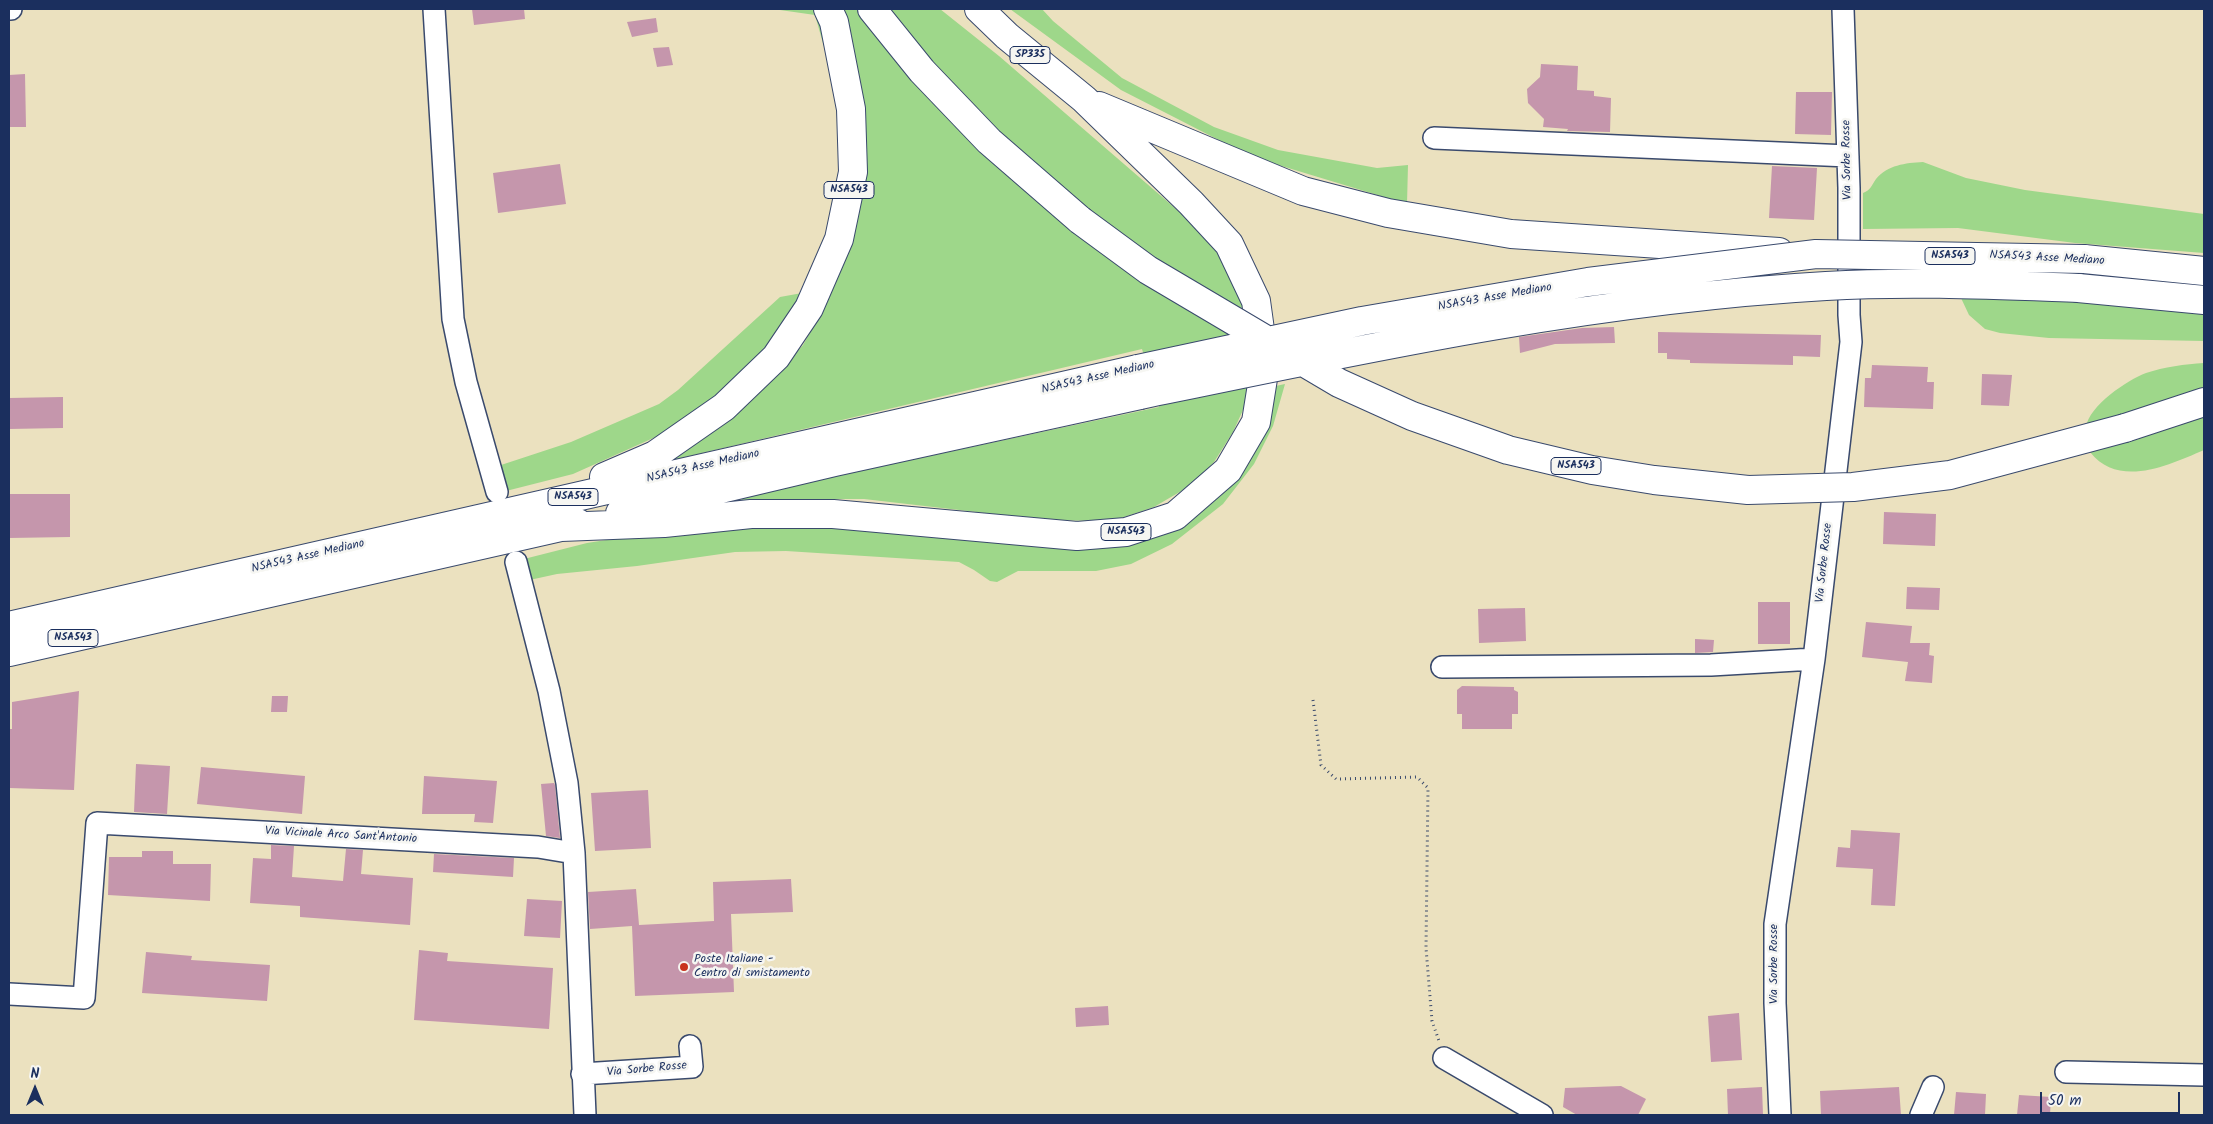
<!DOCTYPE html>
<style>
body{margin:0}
#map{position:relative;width:2213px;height:1124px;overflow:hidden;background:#ebe1bf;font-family:Kalam,sans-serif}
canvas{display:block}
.frame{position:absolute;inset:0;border:10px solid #1b2f5e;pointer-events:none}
.north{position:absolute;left:10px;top:1064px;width:50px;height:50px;-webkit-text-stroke:4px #f6f6f2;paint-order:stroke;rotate:0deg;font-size:14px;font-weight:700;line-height:20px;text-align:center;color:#1b2f5e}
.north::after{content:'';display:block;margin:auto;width:18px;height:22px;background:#1b2f5e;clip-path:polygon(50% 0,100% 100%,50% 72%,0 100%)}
.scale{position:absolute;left:2040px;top:1092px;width:140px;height:22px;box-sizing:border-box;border:2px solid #1b2f5e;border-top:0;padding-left:6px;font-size:15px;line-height:18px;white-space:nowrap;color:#1b2f5e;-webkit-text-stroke:4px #f6f6f2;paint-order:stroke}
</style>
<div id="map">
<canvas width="2213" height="1124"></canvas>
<div class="frame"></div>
<div class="north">N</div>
<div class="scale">50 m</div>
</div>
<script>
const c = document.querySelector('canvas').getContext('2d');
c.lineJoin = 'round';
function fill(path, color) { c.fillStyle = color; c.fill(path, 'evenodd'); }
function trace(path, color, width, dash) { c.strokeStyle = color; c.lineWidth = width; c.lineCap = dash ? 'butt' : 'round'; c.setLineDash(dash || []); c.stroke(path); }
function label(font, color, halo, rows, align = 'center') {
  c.font = font + ' Kalam,sans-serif'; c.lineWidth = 5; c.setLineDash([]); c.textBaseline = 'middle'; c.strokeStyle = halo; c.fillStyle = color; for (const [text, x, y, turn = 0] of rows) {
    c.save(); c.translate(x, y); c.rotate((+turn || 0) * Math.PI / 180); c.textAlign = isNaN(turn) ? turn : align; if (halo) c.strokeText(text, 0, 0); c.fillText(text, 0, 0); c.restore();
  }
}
fill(new Path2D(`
 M773 9H940L999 56 1183 215 1219 252 1237 289 1249 324 1252 390 1233 432 1214 462 1195 483 1154 507 1112 521 1046 520 864 499H800L742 502V496L1159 407 1142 349 677 459 669 457 772 379 803 345 826 304 771 342 706 406 669 431 573 474 506 491 498 466 571 442 659 404 678 390 780 297 802 293 824 241 838 174 839 127 830 68 815 15Z
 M1010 9H1042L1053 21 1122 78 1214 127 1278 150 1377 168 1408 165 1407 204 1252 157 1121 90Z
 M1923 162 1966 178 2025 190 2204 214V253L2075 243 1958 228 1863 229V193C1871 190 1871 186 1876 179 1888 165 1905 163 1923 162Z
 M1991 297 2204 308V341L2049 338 2000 333 1985 329 1969 315 1961 298Z
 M2204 363V395L2086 427C2089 406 2127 380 2146 373 2164 367 2185 364 2204 363Z
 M1285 384 1273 426 1254 464 1223 504 1172 544 1131 564 1096 571H1018L997 582 990 581 974 570 959 562 786 551 735 552 637 566 557 574 525 581 520 560 587 543 658 532 738 525 1175 523 1271 387Z
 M2204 414V450C2169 465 2119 489 2090 452L2139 439 2138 433Z`), '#9ed78a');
fill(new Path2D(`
 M472 9H524L525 19 474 25Z
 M656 18 658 32 632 37 627 22Z
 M669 47 673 65 657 67 653 48Z
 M1541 64 1578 66 1577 90 1594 91V96L1611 98 1610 132 1567 131 1568 129 1543 127 1544 119 1528 103 1527 89 1540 77Z
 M25 74 26 127H9V75Z
 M1796 92H1832L1831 135 1795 134Z
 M560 164 566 204 498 213 493 173Z
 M1772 166 1817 168 1814 220 1769 218Z
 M1614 327 1615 343 1555 344 1520 353 1519 337 1582 328Z
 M1658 332 1821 335 1820 357 1793 356V365L1690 363V360L1667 359V353H1658Z
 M1872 365 1928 367 1927 382H1934L1933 409 1864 407 1865 378H1871Z
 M1982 374 2012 375 2009 406 1981 405Z
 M63 397V428L9 429V398Z
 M9 494H70V537L9 538Z
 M1884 512 1936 514 1935 546 1883 544Z
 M1907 587 1940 588 1939 610 1906 609Z
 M1758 602H1790V644H1758Z
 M1525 608 1526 641 1479 643 1478 609Z
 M1866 622 1912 626 1910 643H1930L1929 655 1934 656 1932 683 1905 681 1908 662 1862 657Z
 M1695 639 1714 640 1713 652 1695 653Z
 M1462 686 1514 687V690L1518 692V714H1512V729H1462V714H1457V690Z
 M79 691 74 790 9 788V729H12V702Z
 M272 696H288L287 712H271Z
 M136 764 170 766 167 814 134 812Z
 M201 767 305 776 302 814 197 804Z
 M424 776 497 781 493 823 474 822 475 814H422Z
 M554 783 555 785 560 838 546 836 541 784Z
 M648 790 651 848 595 851 591 793Z
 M1851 830 1900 833 1895 906 1871 905 1873 869 1836 867 1838 847 1850 848Z
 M271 845 294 846 292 877 343 881 346 849 363 850 361 874 413 878 410 925 300 917V906L250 903 253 858 271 859Z
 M142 851H173V864H211L210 901 108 895 109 857H142Z
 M434 854 514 858 513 877 433 872Z
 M791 879 793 912 731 914 734 992 635 996 632 926 590 929 588 892 636 889 639 925 714 921 713 882Z
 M527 899 562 901 560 938 524 936Z
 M419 950 448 953 447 961 553 968 549 1029 414 1020Z
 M146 952 192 956 191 960 270 965 267 1001 142 993Z
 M1108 1006 1109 1025 1076 1027 1075 1008Z
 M1739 1013 1742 1060 1711 1062 1708 1016Z
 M1621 1086 1646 1099 1638 1115H1577L1563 1107 1565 1088Z
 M1762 1087 1763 1115H1728L1727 1089Z
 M1899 1087 1901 1115H1821L1820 1091Z
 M1956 1092 1986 1094 1985 1115H1954Z
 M2019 1095 2051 1097 2050 1115H2017Z`), '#c596ac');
const minor = new Path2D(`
 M9 9H11
 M434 9 453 319 466 382 497 492
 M1434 138 1848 156
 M516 562 549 691 567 783 574 853
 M1442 667 1711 665 1814 659
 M9 994 84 998 97 823 538 847 574 853 585 1115
 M1444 1058 1542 1115
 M2066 1072 2204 1075
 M582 1074 692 1067 690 1046
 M1780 1115 1775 1003V924L1814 659 1851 342 1849 315V188L1843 9
 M1921 1115 1933 1087`);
const trunk = new Path2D(`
 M872 9 922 71 989 141 1080 220
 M1099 106 1303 191 1388 213 1511 234 1779 252
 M2084 259 2204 271
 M2078 288 2204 300
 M2125 428 2204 402
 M604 477 655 455 724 407 776 357 809 308 839 239 853 172 851 109 834 22 828 9
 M620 513 835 462 1140 395
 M561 527 664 523 751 514H833L1077 536 1126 532 1175 516 1228 470 1256 422 1265 366 1256 301 1229 244 1191 203 1084 99 1007 36 979 9
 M9 626 1138 369
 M9 652 578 523`);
trace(minor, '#3a4a6d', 24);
trace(trunk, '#3a4a6d', 30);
trace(new Path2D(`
 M1313 700 1321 765 1336 779 1417 777 1428 788 1426 948 1432 1021 1439 1041`), '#3a4a6d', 3, [1, 4]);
trace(minor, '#fff', 21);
trace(trunk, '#fff', 28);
const trunkBridge = new Path2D(`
 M1080 220 1148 270 1339 383 1412 416 1508 450 1592 470 1654 480 1748 490 1853 487 1950 475 2125 428
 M1138 369 1362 321 1588 282 1816 254 2084 259
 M1140 395C1366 348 1595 299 1826 286 1910 281 1994 285 2078 288`);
trace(trunkBridge, '#3a4a6d', 30, []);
trace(trunkBridge, '#fff', 28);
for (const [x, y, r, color] of [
 [684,967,5,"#c8321e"]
]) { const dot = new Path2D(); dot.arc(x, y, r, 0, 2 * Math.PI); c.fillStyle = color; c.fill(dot); trace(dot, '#f6f6f2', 2); }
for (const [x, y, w] of [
 [1030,55,40],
 [849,190,50],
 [1950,256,50],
 [1576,466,50],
 [573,497,50],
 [1126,532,50],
 [73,638,50]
]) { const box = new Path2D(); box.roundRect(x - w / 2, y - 8.5, w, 17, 4); c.fillStyle = '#f6f6f2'; c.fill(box); trace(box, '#1b2f5e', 1); }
label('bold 11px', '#1b2f5e', null, [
 ["SP335",1030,55],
 ["NSA543",849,190],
 ["NSA543",1950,256],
 ["NSA543",1576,466],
 ["NSA543",573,497],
 ["NSA543",1126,532],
 ["NSA543",73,638]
]);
label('12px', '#1b2f5e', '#f6f6f2', [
 ["Via Sorbe Rosse",1848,160,-91],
 ["NSA543 Asse Mediano",2047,259,3],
 ["NSA543 Asse Mediano",1495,298,-10],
 ["NSA543 Asse Mediano",1098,378,-13],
 ["NSA543 Asse Mediano",703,467,-13],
 ["NSA543 Asse Mediano",308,557,-13],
 ["Via Sorbe Rosse",1825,563,-84],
 ["Via Vicinale Arco Sant'Antonio",341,836,3],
 ["Via Sorbe Rosse",1775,964,-90],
 ["Via Sorbe Rosse",647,1070,-5]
]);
label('12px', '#1b2f5e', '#f6f6f2', [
 ["Poste Italiane -",694,960],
 ["Centro di smistamento",694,974]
], 'left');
</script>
